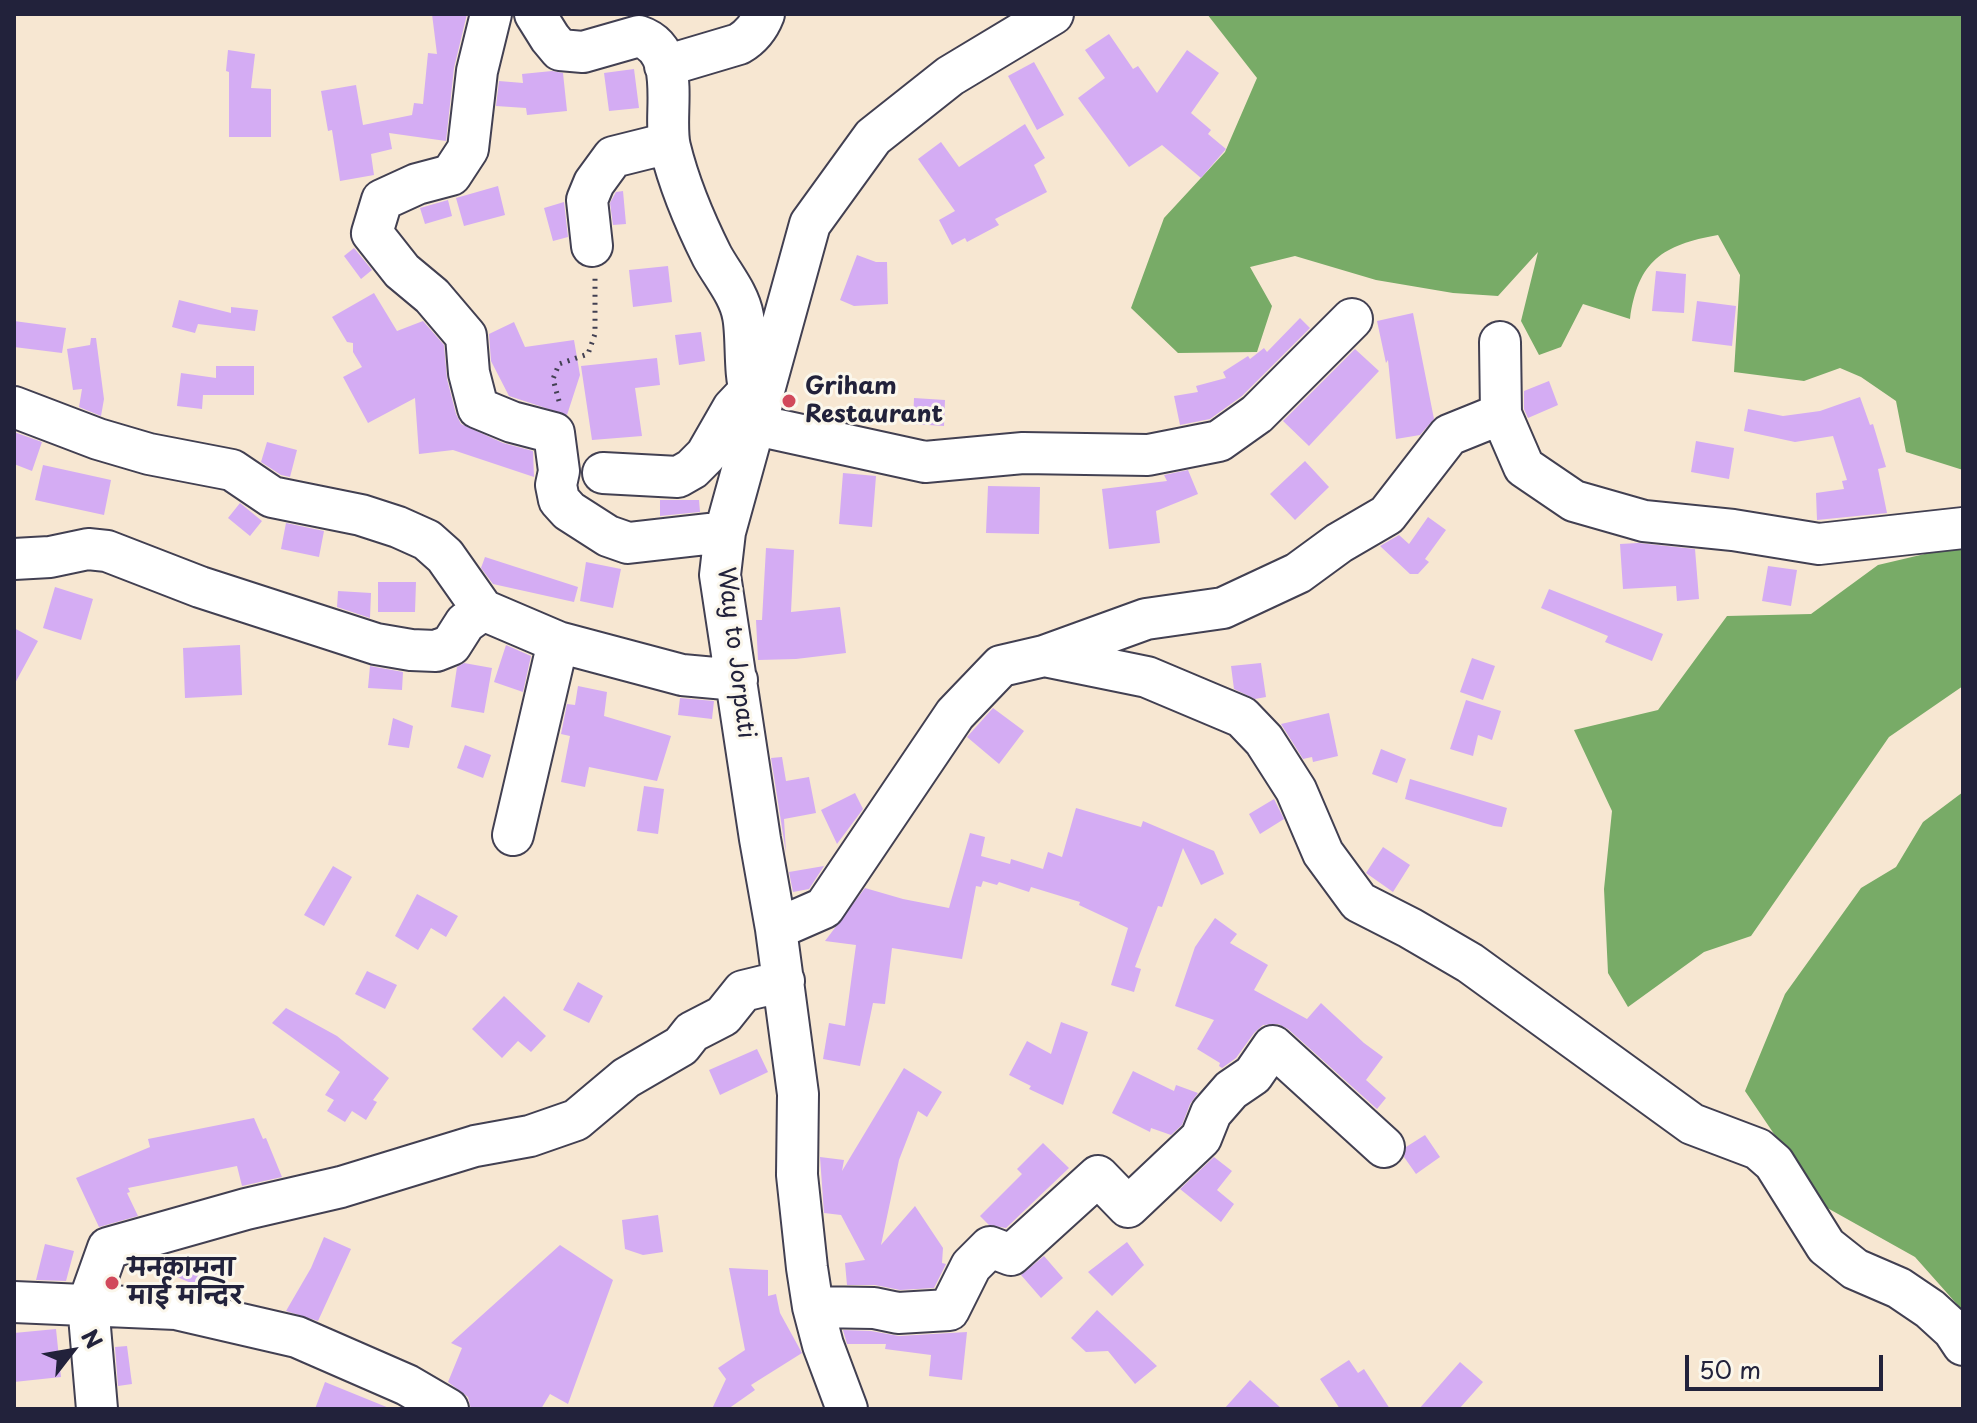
<!DOCTYPE html>
<meta charset="utf-8">
<style>
body{margin:0}
#map{position:relative;width:1977px;height:1423px;overflow:hidden;background:#f7e7d2;font-family:"Playpen Sans",sans-serif}
canvas{display:block}
.frame{position:absolute;inset:0;border:16px solid #22223b;pointer-events:none}
.north{position:absolute;left:32px;top:1311px;width:80px;height:80px;-webkit-text-stroke:6px #fbf7ec;paint-order:stroke;rotate:59deg;font-size:22px;font-weight:700;line-height:32px;text-align:center;color:#22223b}
.north::after{content:'';display:block;margin:auto;width:28px;height:36px;background:#22223b;clip-path:polygon(50% 0,100% 100%,50% 72%,0 100%)}
.scale{position:absolute;left:1685px;top:1355px;width:198px;height:36px;box-sizing:border-box;border:4px solid #22223b;border-top:0;padding-left:10px;font-size:24px;line-height:28px;white-space:nowrap;color:#22223b;-webkit-text-stroke:6px #fbf7ec;paint-order:stroke}
</style>
<div id="map">
<canvas width="1977" height="1423"></canvas>
<div class="frame"></div>
<div class="north">N</div>
<div class="scale">50 m</div>
</div>
<script>
const c = document.querySelector('canvas').getContext('2d');
c.lineJoin = 'round';
function fill(path, color) { c.fillStyle = color; c.fill(path, 'evenodd'); }
function trace(path, color, width, dash) { c.strokeStyle = color; c.lineWidth = width; c.lineCap = dash ? 'butt' : 'round'; c.setLineDash(dash || []); c.stroke(path); }
function label(font, color, halo, rows, align = 'center') {
  c.font = font + ' "Playpen Sans","Playpen Sans Deva",sans-serif'; c.lineWidth = 6; c.setLineDash([]); c.textBaseline = 'middle'; c.strokeStyle = halo; c.fillStyle = color; for (const [text, x, y, turn = 0] of rows) {
    c.save(); c.translate(x, y); c.rotate((+turn || 0) * Math.PI / 180); c.textAlign = isNaN(turn) ? turn : align; if (halo) c.strokeText(text, 0, 0); c.fillText(text, 0, 0); c.restore();
  }
}
fill(new Path2D(`
 M1207 14H1963V470L1906 452 1896 401 1861 377 1840 368 1804 381 1734 372 1740 275 1718 235C1662 245 1638 261 1630 319L1583 304 1561 347 1539 355 1521 321 1538 252 1498 296 1453 293 1376 280 1295 256 1250 267 1272 306 1257 352 1178 353 1131 308 1164 218 1225 152 1257 78Z
 M1963 545V686L1889 737 1751 936 1704 952 1628 1007 1608 973 1604 889 1612 811 1574 730 1658 710 1727 616 1811 614 1878 565Z
 M1963 792V1311L1915 1257 1822 1205 1745 1091 1785 994 1861 888 1896 867 1923 822Z`), '#78ab67');
fill(new Path2D(`
 M432 14H467L454 68 446 141 389 133 392 149 371 154 374 175 340 181 332 130 328 131 321 91 356 85 363 125 412 115 414 103 423 104 428 53 437 54Z
 M1109 34 1133 69 1138 66 1157 93 1187 50 1219 73 1191 113 1211 130 1208 134 1226 149 1201 178 1162 145 1129 167 1078 98 1105 78 1085 50Z
 M228 50 255 54 251 88 271 89V137H229V72L226 71Z
 M1034 62 1064 115 1037 130 1008 76Z
 M634 69 639 108 609 111 604 73Z
 M552 71 563 73 567 111 527 115 526 108 496 106 499 81 523 83 522 74Z
 M1025 124 1045 158 1034 165 1047 192 995 219 999 225 967 242 965 238 952 245 939 220 955 211 918 159 941 142 959 167Z
 M498 186 505 215 464 226 456 198Z
 M623 191 626 224 613 225 610 203 616 192Z
 M448 200 452 216 425 224 420 208Z
 M564 202 568 237 553 241 544 208Z
 M354 248 372 270 361 279 344 256Z
 M857 255 876 262H887L888 304 854 306 840 300Z
 M668 266 672 302 633 307 629 270Z
 M1656 271 1686 274 1684 313 1652 311Z
 M374 293 397 331 423 321 444 345 447 379 456 414 461 424 503 443 533 451 534 477 453 450 419 454 415 398 368 423 343 377 362 367 353 352V343L347 342 332 317Z
 M179 300 231 313V307L258 310 255 331 198 324 195 333 172 327Z
 M1697 301 1736 306 1732 346 1692 341Z
 M1413 313 1434 419 1420 435 1396 439 1388 360 1386 363 1377 321Z
 M1300 318 1310 328 1242 396 1210 419 1180 425 1174 396 1198 392 1196 386 1226 378 1223 372 1248 356 1250 359 1264 348 1267 352Z
 M14 321 66 328 62 353 14 347Z
 M514 322 525 347 574 340 580 375 567 415 509 396 491 361 489 334Z
 M701 332 705 361 679 365 675 335Z
 M91 338H96L104 399 101 416 79 407 82 389 73 390 67 349 90 345Z
 M1355 349 1379 371 1309 446 1283 421Z
 M657 358 660 385 635 388 642 436 592 440 581 366Z
 M216 366H254V395H203L202 409 177 406 181 373 216 378Z
 M1549 381 1558 405 1528 418 1524 409V391Z
 M1860 397 1870 425 1873 424 1886 467 1878 469 1887 513 1817 520 1816 493 1844 489 1842 481 1847 480 1833 436 1795 442 1744 431 1748 409 1783 416 1820 411Z
 M914 398 945 400 944 426 913 424Z
 M14 432 42 442 32 471 14 464Z
 M1696 441 1734 448 1729 479 1691 472Z
 M267 442 297 450 290 477 281 475 261 462Z
 M1305 461 1329 487 1295 520 1270 494Z
 M43 465 111 480 104 515 35 500Z
 M1188 470 1198 494 1156 511 1160 543 1109 549 1102 489 1167 481 1164 475Z
 M843 473 876 476 872 527 839 524Z
 M988 486 1040 487 1039 534 986 533Z
 M660 500H699L700 512 660 516Z
 M240 503 262 521 250 536 228 518Z
 M1428 517 1446 530 1425 559 1429 562 1418 574H1410L1380 546 1399 535 1409 544Z
 M286 523 324 531 319 557 281 549Z
 M1638 543 1695 549 1699 599 1677 601 1676 586 1623 589 1620 544Z
 M766 548 794 550 791 612 840 607 846 653 796 659 758 660 756 620H762Z
 M485 557 578 587 574 602 493 584 481 568Z
 M586 562 621 569 613 608 580 601Z
 M1768 566 1797 570 1791 606 1762 601Z
 M378 582H416L415 612H378Z
 M55 587 93 599 81 640 43 628Z
 M1549 589 1663 634 1652 661 1605 642 1608 636 1541 608Z
 M338 591 371 593 370 618 337 607Z
 M14 628 38 641 14 685Z
 M240 645 242 695 185 698 183 648Z
 M506 645 531 656 523 692 494 682Z
 M1472 658 1495 666 1483 700 1460 692Z
 M464 663 492 668 484 713 451 707 457 667Z
 M1261 663 1266 697 1255 699 1234 689 1231 666Z
 M370 666 403 672 402 690 368 688Z
 M578 686 607 692 604 716 671 736 657 781 589 767 585 787 561 782 570 736 561 734 567 704 575 705Z
 M680 698 714 701 712 719 678 715Z
 M1466 700 1501 711 1492 740 1478 735 1473 756 1450 749Z
 M993 708 1024 731 999 764 967 737Z
 M1329 713 1338 756 1313 762 1312 757 1303 759 1281 724Z
 M393 718 413 726 409 748 388 745Z
 M465 745 491 755 483 778 457 768Z
 M1381 749 1406 759 1397 783 1372 774Z
 M782 757 786 781 809 777 816 813 784 819 786 853 771 758Z
 M1410 779 1507 808 1502 827 1494 826 1405 799Z
 M644 786 664 789 658 834 637 831Z
 M855 793 863 809 837 844 821 810Z
 M1274 799 1284 819 1260 834 1249 814Z
 M1076 808 1141 827 1143 821 1214 851 1224 874 1201 885 1183 848 1162 907 1158 906 1135 967 1141 969 1134 992 1111 985 1128 928 1079 905 1080 902 1031 887 1029 892 999 882 997 885 983 881 981 887 976 886 962 959 892 948 885 1004 873 1003 860 1066 823 1059 829 1023 845 1026 856 945 825 941 865 888 903 899 949 908 970 833 985 837 981 856 1010 864 1011 859 1043 869 1048 852 1062 857Z
 M1383 847 1410 865 1393 892 1366 873Z
 M333 866 352 877 324 926 304 915Z
 M824 866 809 889 793 892 789 872Z
 M417 894 458 916 446 937 431 928 418 950 395 936Z
 M1215 918 1237 934 1230 943 1268 965 1254 990 1307 1019 1321 1003 1364 1043 1383 1057 1366 1080 1386 1098 1377 1109 1288 1029 1278 1024 1263 1025 1254 1033 1236 1058 1222 1068 1219 1066 1220 1063 1197 1049 1214 1020 1175 1006 1195 947Z
 M367 971 397 985 385 1009 355 994Z
 M578 982 603 996 589 1023 563 1010Z
 M504 996 546 1036 531 1052 518 1041 502 1058 472 1029Z
 M286 1008 337 1036 389 1078 373 1100 377 1102 366 1120 352 1111 345 1122 327 1111 334 1100 325 1095 340 1072 272 1023Z
 M1061 1022 1088 1032 1063 1105 1029 1089 1031 1086 1009 1075 1027 1041 1051 1054Z
 M757 1049 768 1072 720 1095 709 1070Z
 M904 1068 942 1092 927 1117 918 1111 899 1160 881 1245 915 1206 943 1248 942 1263 946 1264 934 1288 900 1290 875 1285H847L845 1263 865 1260 841 1215 824 1213 820 1157 844 1160 842 1171Z
 M1133 1071 1174 1091 1176 1085 1198 1093 1190 1104 1182 1125 1171 1135 1151 1128 1150 1132 1112 1113Z
 M254 1118 263 1139 266 1138 282 1177 242 1186 237 1166 128 1188 130 1192 127 1193 138 1216 99 1227 76 1178 150 1147 148 1139Z
 M1425 1135 1440 1157 1416 1174 1404 1157 1406 1147Z
 M1043 1143 1069 1168 1006 1228 989 1225 980 1216 1022 1174 1017 1169Z
 M1214 1157 1232 1171 1217 1190 1234 1204 1221 1222 1180 1189Z
 M658 1215 663 1252 643 1255 625 1249 622 1220Z
 M324 1237 351 1249 318 1321 286 1311 311 1268Z
 M1127 1242 1144 1265 1112 1296 1088 1272Z
 M45 1244 74 1251 66 1281 36 1280Z
 M560 1245 613 1280 568 1404 550 1394 541 1409H471L468 1397 448 1382 462 1348 451 1343Z
 M184 1254 218 1270 209 1291 175 1276Z
 M1044 1256 1063 1278 1041 1298 1021 1275Z
 M729 1268 768 1270V1296L776 1294 780 1313 802 1353 751 1385 755 1390 728 1409H712L726 1379 718 1368 745 1350Z
 M1097 1310 1157 1366 1135 1384 1108 1351 1086 1352 1071 1338Z
 M56 1329 61 1377 14 1382V1333Z
 M843 1330 871 1331 899 1336 967 1332 962 1380 929 1376 931 1355 885 1349 886 1344H847Z
 M127 1346 132 1384 118 1386 115 1347Z
 M1349 1360 1358 1373 1364 1369 1390 1409H1340L1320 1379Z
 M1460 1362 1483 1382 1459 1409H1419Z
 M1250 1380 1282 1409H1224Z
 M325 1382 389 1408V1409H315Z`), '#d4acf3');
const minor = new Path2D(`
 M491 14 477 71 468 149 451 175 417 184 382 200 372 233 402 271 432 296 466 336 469 373 478 408 512 422 554 433 559 471 556 485 559 500 569 511 608 536 628 543 725 532
 M535 14 550 38 560 50 583 52 639 36C684 51 662 114 670 147 679 184 695 222 712 256 723 276 739 294 743 316 747 335 744 375 750 390 752 395 759 400 762 404
 M665 66 739 44C751 37 759 27 764 14
 M592 246 587 200 594 183 613 157 669 143
 M1500 342 1501 414
 M14 407 98 439 149 454 232 470 272 497 361 515 398 527 427 540 445 556 483 610 558 642 682 675 737 680
 M756 425 925 462 1023 453 1148 455 1219 441 1257 414 1352 319
 M603 473 678 477 692 469 706 455 733 408 750 390
 M14 559 50 557 88 549 107 551 200 587 376 644 411 650 436 651 451 645 465 623 483 610
 M1044 656 1147 677 1242 717 1264 740 1296 790 1323 853 1359 902 1410 928 1470 963 1692 1124 1758 1149 1774 1163 1826 1246 1855 1269 1899 1288 1930 1309 1953 1330 1963 1345
 M513 835 558 642
 M776 929 824 908 955 714 1001 666 1044 656 1146 619 1223 608 1298 573 1339 543 1387 515 1449 435 1501 414 1524 467 1574 501 1644 521 1733 530 1819 544 1963 528
 M14 1302 176 1309 297 1337 407 1385 448 1409
 M813 1307 874 1308 898 1313 949 1310 971 1266 990 1247 1011 1255 1098 1176 1128 1207 1201 1138 1211 1113 1231 1090 1253 1075 1273 1046 1384 1147
 M97 1409 88 1304 108 1248 246 1209 341 1187 475 1146 530 1136 576 1120 626 1078 681 1046 692 1032 723 1016 743 991 784 981
 M847 1409 823 1345 813 1307 807 1268 797 1175 798 1094 776 929 760 839 720 575 725 532 810 224 873 137 950 76 1053 14`);
trace(minor, '#424052', 44);
trace(new Path2D(`
 M559 401 553 379 559 364 588 354 595 334V275`), '#424052', 5, [2, 6]);
trace(minor, '#fff', 40);
for (const [x, y, r, color] of [
 [789,401,8,"#d1495b"],
 [112,1283,8,"#d1495b"]
]) { const dot = new Path2D(); dot.arc(x, y, r, 0, 2 * Math.PI); c.fillStyle = color; c.fill(dot); trace(dot, '#fbf7ec', 3); }
label('bold 24px', '#22223b', '#fbf7ec', [
 ["Griham",805,387],
 ["Restaurant",805,415],
 ["मनकामना",128,1269],
 ["माई मन्दिर",128,1297]
], 'left');
label('24px', '#22223b', '#fbf7ec', [
 ["Way to Jorpati",735,653,83]
]);
</script>
